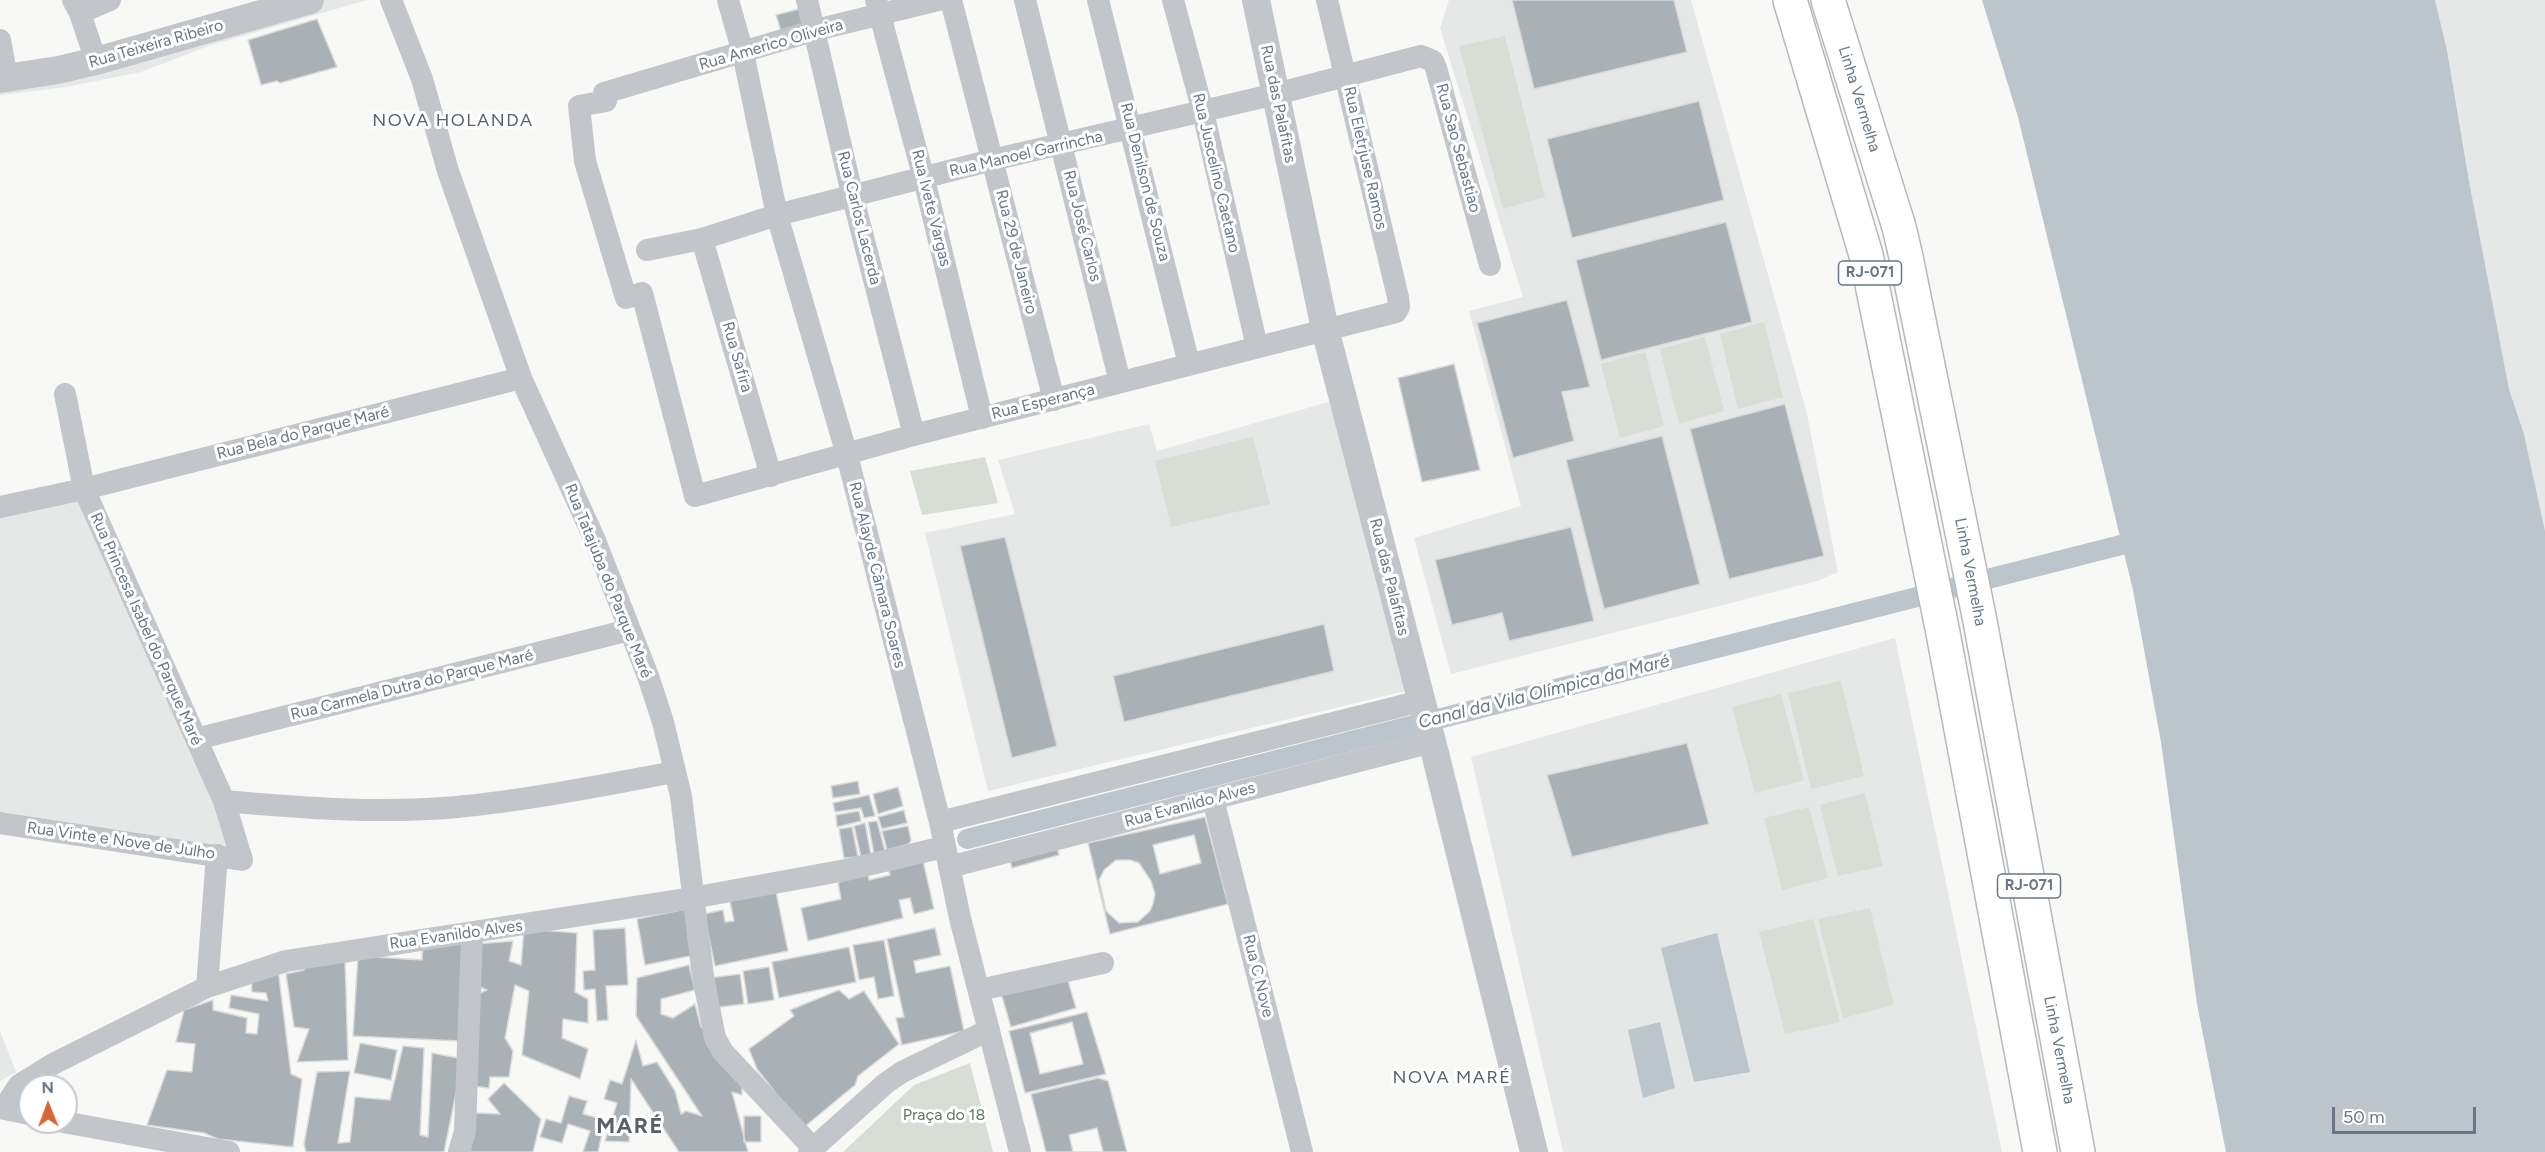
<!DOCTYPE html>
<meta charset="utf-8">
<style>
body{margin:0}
#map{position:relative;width:2545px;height:1152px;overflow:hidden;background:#f8f8f6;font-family:Figtree,sans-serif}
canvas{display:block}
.north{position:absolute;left:18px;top:1074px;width:60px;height:60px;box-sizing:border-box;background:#fff;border:2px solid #c3c9ce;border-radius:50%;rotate:359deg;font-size:16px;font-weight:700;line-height:24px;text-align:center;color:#697785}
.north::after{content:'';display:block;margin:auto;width:21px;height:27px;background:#d96535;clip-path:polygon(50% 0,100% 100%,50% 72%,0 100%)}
.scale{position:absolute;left:2332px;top:1107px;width:144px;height:27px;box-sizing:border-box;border:3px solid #697785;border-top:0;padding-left:8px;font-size:18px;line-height:21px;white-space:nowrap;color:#697785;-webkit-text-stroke:4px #fff;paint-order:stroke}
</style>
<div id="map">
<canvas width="2545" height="1152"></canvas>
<div class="north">N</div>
<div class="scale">50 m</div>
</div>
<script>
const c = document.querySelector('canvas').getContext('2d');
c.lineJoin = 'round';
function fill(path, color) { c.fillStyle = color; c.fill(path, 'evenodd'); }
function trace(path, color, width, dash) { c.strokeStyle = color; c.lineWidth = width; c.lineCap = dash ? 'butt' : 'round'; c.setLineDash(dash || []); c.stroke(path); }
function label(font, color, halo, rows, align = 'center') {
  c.font = font + ' Figtree,sans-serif'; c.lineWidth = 6; c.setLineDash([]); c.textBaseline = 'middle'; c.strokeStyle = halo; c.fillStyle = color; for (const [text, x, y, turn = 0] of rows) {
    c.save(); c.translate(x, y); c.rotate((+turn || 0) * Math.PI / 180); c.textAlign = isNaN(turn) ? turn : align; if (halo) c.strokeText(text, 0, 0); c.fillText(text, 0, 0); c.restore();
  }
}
fill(new Path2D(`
 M272 0H367L211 45 141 72 66 87 0 95V67L46 63Z
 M1449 0H1691L1807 414 1838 572 1817 581 1451 674 1414 538 1521 506 1469 311 1523 297 1440 28Z
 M2435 0H2545V531L2524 434 2509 389 2469 181 2447 50Z
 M1332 401 1410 690 988 791 925 533 1015 514 998 460 1149 424 1157 451Z
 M77 491 235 844 231 850 0 817V507Z
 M1895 638 2002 1152H1563L1471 757Z
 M0 1031 16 1072 0 1081Z`), '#e6e7e7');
fill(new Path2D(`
 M1505 36 1545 197 1503 209 1459 46Z
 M1764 322 1783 397 1738 409 1720 334Z
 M1705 337 1724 411 1679 424 1660 349Z
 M1645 352 1664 426 1620 438 1601 364Z
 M1253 437 1270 504 1171 527 1155 461Z
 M985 457 998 503 922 515 910 471Z
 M1841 681 1864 776 1811 789 1788 693Z
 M1781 694 1804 780 1755 793 1732 707Z
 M1865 793 1883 866 1838 876 1820 805Z
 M1809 807 1828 878 1782 890 1764 818Z
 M1870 908 1894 1005 1843 1018 1818 919Z
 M1813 919 1840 1022 1785 1034 1759 932Z
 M970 1063 993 1152H843L914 1085Z`), '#d8ddd5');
fill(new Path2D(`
 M1982 0H2435L2447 50 2469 181 2509 389 2524 434 2545 531V1152H2226L2197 1004 2161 742 2133 590 2018 117Z
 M1717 933 1750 1072 1694 1082 1661 948Z
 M1660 1022 1675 1088 1643 1098 1628 1030Z`), '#bcc5cb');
trace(new Path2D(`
 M967 839 2121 545`), '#bcc5cb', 20);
const building = new Path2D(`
 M1512 0H1674L1687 52 1534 89Z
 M803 8 809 26 782 34 776 15Z
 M317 19 337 67 280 83 277 81 261 85 248 40Z
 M1699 101 1724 200 1572 238 1547 139Z
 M1726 222 1752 322 1601 360 1576 260Z
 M1567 300 1590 387 1562 392 1574 441 1513 458 1477 323Z
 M1454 364 1480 470 1422 482 1398 378Z
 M1785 404 1824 556 1729 579 1690 429Z
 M1662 436 1700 584 1604 609 1566 460Z
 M1571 527 1594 621 1509 641 1502 613 1452 625 1435 560Z
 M1005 537 1057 746 1012 758 960 546Z
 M1324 624 1334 671 1124 722 1113 676Z
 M1687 743 1709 824 1572 857 1547 775Z
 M858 781 860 794 833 798 831 786Z
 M898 787 903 806 878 814 873 794Z
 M869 795 875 816 864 818 861 808 835 812 833 803Z
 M904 810 907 823 882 829 878 817Z
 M859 811 861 821 837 827 836 815Z
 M1205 817 1228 904 1110 934 1088 843Z
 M877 821 885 851 874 854 868 822Z
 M865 823 871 855 861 857 854 826Z
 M908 826 911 840 909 844 887 850 882 831Z
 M852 827 858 857 844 858 839 829Z
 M1053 831 1059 855 1012 868 1006 844Z
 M1194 835 1201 863 1160 874 1153 845Z
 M922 856 934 909 914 914 910 898 899 900 903 918 808 941 801 908 841 899 838 883 867 869 869 880 890 875 887 864Z
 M1116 860H1130L1139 863 1151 881 1155 894 1153 904 1150 911 1138 922 1119 923 1106 911 1099 880 1104 870Z
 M776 892 788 951 715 966 704 914 723 910 725 922 734 921 730 901Z
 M686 909 695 955 645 965 637 919Z
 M625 928 628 985 606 986 608 1020 597 1021 595 989 584 990 583 971 595 970 593 930Z
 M935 928 941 955 914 961 916 973 950 966 964 1031 902 1045 896 1018 904 1017 887 939Z
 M524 929 577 933 575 992 588 999V1023L563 1019 562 1038 588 1049 580 1079 522 1055 529 991 515 985 505 1038 513 1051 509 1077H490L489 1088 473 1086 476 995 487 990 473 984 477 944 513 941 509 961 521 965Z
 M423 940 466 943 460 1041 353 1036 358 956 422 960Z
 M884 940 894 996 878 999 874 977 859 980 853 945Z
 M849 947 856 982 779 998 772 962Z
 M345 959 348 1060 297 1062 309 1029 294 1027 286 974 304 970V963Z
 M689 965 695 990 661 999V1014L673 1018 695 1004 701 1027 713 1037 742 1081V1095L732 1092 748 1152H679L631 1079 629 1142 605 1141 617 1103 604 1099 610 1080 622 1084 636 1040 643 1066 657 1062 675 1091 681 1114 686 1111 702 1116 636 1016 637 978Z
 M769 967 774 1000 748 1004 743 971Z
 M278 969 291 1074 302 1079 293 1147 218 1139 204 1133 147 1125 167 1070 192 1072 195 1044 176 1042 184 1010 213 1000V1010L247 1018 246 1033 257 1034 259 1014 229 1008 231 995 268 1001 266 993 252 992 251 975Z
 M740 974 744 1004 713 1008 709 978Z
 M1066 974 1076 1008 1011 1027 1001 993Z
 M839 990 849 999 864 991 899 1044 858 1076 855 1085 803 1128 757 1069 749 1049 794 1016 790 1010Z
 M1087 1012 1106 1074 1025 1093 1009 1031Z
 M1072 1022 1083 1064 1040 1074 1030 1033Z
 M360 1043 397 1050 391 1080 354 1073Z
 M403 1046 424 1048 420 1135 428 1137 432 1053 463 1059 444 1152H306L304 1144 317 1072 350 1071 338 1143 350 1142 355 1097 390 1100Z
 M1098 1078 1108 1081 1127 1152H1046L1031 1094Z
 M504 1083 541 1119 533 1152H470L475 1113 500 1114 488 1099Z
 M569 1096 587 1101 583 1114 605 1120 598 1152H583L590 1131 568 1124 562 1143 540 1137 546 1119 561 1123Z
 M744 1116H761V1142H744Z
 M1097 1128 1103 1152H1073L1069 1135Z`);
fill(building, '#a9b0b6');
trace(building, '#dadad8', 1.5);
const motorway = new Path2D(`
 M1790 0 1866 255 1943 633 2040 1152
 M1828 0 1899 227 1906 257 1980 621 2078 1152`);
trace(motorway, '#b5b8bc', 36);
trace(new Path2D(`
 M73 0 80 13 96 61
 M391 0 422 79 448 171 521 378 594 538 648 676 663 722 681 796 703 976 715 1038 723 1052 813 1148
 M728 0 743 53 777 215 847 455 940 822 960 918 1020 1152
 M807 0 853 198 914 435
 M876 0 924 179 982 418
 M951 0 1054 400
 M1025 0 1120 382
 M1098 0 1189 364
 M1173 0 1203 112 1257 347
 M80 13 110 0
 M0 40 7 78
 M604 93 816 30 938 0
 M606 101 579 106 585 161 626 298 642 293 695 496 914 435 1396 312 1399 307 1398 297 1327 0
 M702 239 771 476
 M647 250 702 239 777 215 992 160 1276 94 1421 56 1433 61 1436 68 1490 265
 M0 507 84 489 521 378
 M196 739 629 630
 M1213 799 1302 1152
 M224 801C302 808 380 814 457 807 530 800 603 785 675 772
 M940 822 1421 701
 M0 823 242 860 224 801 84 489 65 394
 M949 867 1432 742
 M207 987 217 855
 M979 990 1103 963
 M0 1108 30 1114
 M4 1108 19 1085 53 1064 207 987 286 961 692 898 846 870 944 847
 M63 1122 229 1152
 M459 1152 465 1131 472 933
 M809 1152 886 1083 902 1072 989 1030`), '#c2c5c9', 22);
trace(new Path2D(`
 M1256 0 1325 329 1435 753 1534 1152
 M0 79 58 70 96 61 310 0`), '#c2c5c9', 28);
trace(motorway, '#fff', 33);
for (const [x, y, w] of [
 [1870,273,63],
 [2029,886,63]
]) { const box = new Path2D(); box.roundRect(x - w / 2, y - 12, w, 24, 4.5); c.fillStyle = '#fff'; c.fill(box); trace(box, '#697785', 1.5); }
label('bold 15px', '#697785', null, [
 ["RJ-071",1870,273],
 ["RJ-071",2029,886]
]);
label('16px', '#697785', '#fff', [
 ["Rua Teixeira Ribeiro",156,44,-16],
 ["Rua Americo Oliveira",771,45,-16],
 ["Linha Vermelha",1859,99,73],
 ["Rua das Palafitas",1278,104,78],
 ["Rua Sao Sebastiao",1458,148,75],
 ["Rua Manoel Garrincha",1026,154,-13],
 ["Rua Eletrjuse Ramos",1365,158,77],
 ["Rua Juscelino Caetano",1216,173,77],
 ["Rua Denilson de Souza",1145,182,76],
 ["Rua Ivete Vargas",931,208,76],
 ["Rua Carlos Lacerda",859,218,76],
 ["Rua José Carlos",1082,226,76],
 ["Rua 29 de Janeiro",1016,252,76],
 ["Rua Safira",737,357,74],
 ["Rua Esperança",1043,402,-14],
 ["Rua Bela do Parque Maré",303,433,-14],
 ["Linha Vermelha",1970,572,79],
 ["Rua Alayde Câmara Soares",877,575,76],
 ["Rua das Palafitas",1389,577,76],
 ["Rua Tatajuba do Parque Maré",608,581,68],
 ["Rua Princesa Isabel do Parque Maré",146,629,66],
 ["Rua Carmela Dutra do Parque Maré",412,685,-14],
 ["Rua Evanildo Alves",1190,805,-15],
 ["Rua Vinte e Nove de Julho",121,841,8],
 ["Rua Evanildo Alves",456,935,-8],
 ["Rua C Nove",1258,976,76],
 ["Linha Vermelha",2059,1050,79]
]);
label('16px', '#667864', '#fff', [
 ["Praça do 18",944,1115]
]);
c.letterSpacing = '1.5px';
label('18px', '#57616b', '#fff', [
 ["NOVA HOLANDA",453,121],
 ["NOVA MARÉ",1452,1078]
]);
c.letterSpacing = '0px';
label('italic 18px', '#657780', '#fff', [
 ["Canal da Vila Olímpica da Maré",1544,692,-14]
]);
c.letterSpacing = '1.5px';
label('bold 22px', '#57616b', '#fff', [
 ["MARÉ",630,1127]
]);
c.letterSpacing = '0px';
</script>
